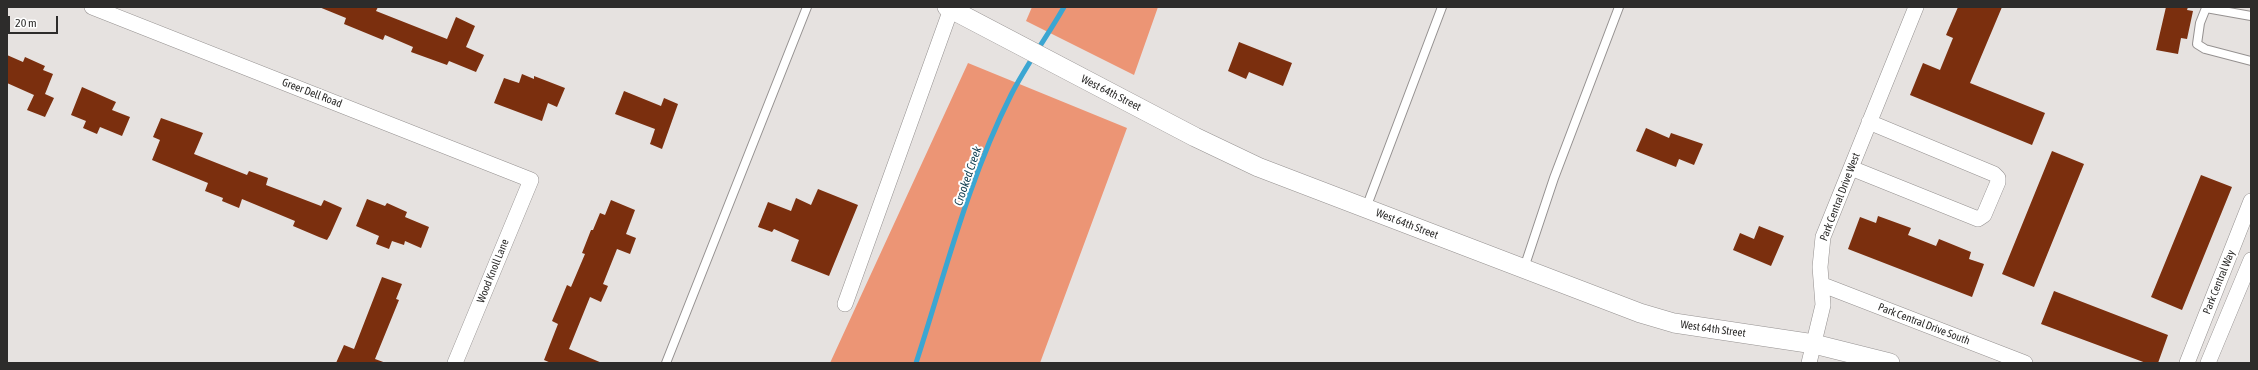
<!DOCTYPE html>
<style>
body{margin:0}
#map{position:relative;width:2258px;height:370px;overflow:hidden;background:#e6e2e0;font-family:"Asap Condensed",sans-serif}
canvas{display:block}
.frame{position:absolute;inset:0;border:8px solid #2d2c2b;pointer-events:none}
.scale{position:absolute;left:8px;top:16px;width:50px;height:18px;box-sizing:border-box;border:2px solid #2d2c2b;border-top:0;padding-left:5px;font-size:12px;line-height:14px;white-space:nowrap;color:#2d2c2b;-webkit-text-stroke:3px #fff;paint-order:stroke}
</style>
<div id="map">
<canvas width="2258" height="370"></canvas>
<div class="frame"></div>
<div class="scale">20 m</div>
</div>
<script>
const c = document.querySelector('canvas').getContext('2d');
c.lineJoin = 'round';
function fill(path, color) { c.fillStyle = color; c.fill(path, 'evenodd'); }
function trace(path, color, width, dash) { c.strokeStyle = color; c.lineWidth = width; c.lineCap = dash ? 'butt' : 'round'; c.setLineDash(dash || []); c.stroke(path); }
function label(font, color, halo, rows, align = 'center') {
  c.font = font + ' "Asap Condensed",sans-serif'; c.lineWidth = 4; c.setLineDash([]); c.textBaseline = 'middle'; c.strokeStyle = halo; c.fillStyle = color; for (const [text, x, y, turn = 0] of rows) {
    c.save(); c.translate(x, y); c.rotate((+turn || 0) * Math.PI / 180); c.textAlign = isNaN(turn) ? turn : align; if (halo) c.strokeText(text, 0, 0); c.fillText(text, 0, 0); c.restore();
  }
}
fill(new Path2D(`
 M1032 7H1158L1134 75 1026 21Z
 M968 63 1127 128 1040 363H830Z`), '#ec9575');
trace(new Path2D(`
 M916 363C945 274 968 180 1011 95 1026 65 1047 37 1064 7`), '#3ba6d2', 5);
fill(new Path2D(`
 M319 7H378L376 11 447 39 456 17 475 26 466 47 484 55 476 72 449 61 447 65 411 52 413 47 385 35 383 40 344 24 346 18Z
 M1958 7H2002L1970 83 2045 113 2032 145 1910 95 1923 63 1940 70 1953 38 1946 35Z
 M2166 7H2188L2187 10 2193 11 2187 39 2181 38 2178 54 2156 50Z
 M1239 42 1292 63 1283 86 1249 72 1246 79 1228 71Z
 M7 55 23 62 25 57 45 66 43 70 53 74 45 94 54 98 45 117 27 110 34 95 7 83Z
 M522 74 534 79V76L565 88 557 107 548 103 542 121 494 103 504 78 519 83Z
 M82 87 116 102 112 110 130 117 122 136 100 127 97 134 83 128 86 121 71 115Z
 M624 91 661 106 664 98 678 104 662 149 650 144 655 129 615 114Z
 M161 118 203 133 194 154 247 175 249 171 268 178 266 185 321 206 324 200 342 208 330 235 327 240 319 237 293 226 295 221 242 199 239 208 222 201 223 198 205 191 208 183 152 160 160 140 153 137Z
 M1646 128 1669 138 1671 133 1703 144 1694 165 1679 159 1676 167 1636 151Z
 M2052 151 2084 164 2034 287 2002 274Z
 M2201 175 2232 187 2182 310 2151 297Z
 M818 189 858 205 829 276 791 261 799 240 774 229 772 232 758 227 768 202 791 211 796 198 811 205Z
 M367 199 385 206 387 203 407 212 405 217 429 227 421 248 405 241 404 245 392 241 389 249 376 244 379 236 356 226Z
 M611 200 635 210 626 234 636 238 630 254 617 249 603 284 608 286 601 302 590 297 569 349 602 363H551L544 360 558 324 552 321 567 285 571 287 585 254 582 253 591 230H593L600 213 605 215Z
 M1878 216 1911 228 1908 235 1936 246 1939 239 1971 252 1969 259 1984 264 1972 297 1848 249 1860 217 1876 223Z
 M1759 226 1784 236 1771 266 1733 250 1740 233 1754 239Z
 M382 277 402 284 396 299 399 300 375 359 386 363H336L344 345 354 349Z
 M2054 291 2168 335 2158 363H2146L2041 324Z`), '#7b2f0e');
const service = new Path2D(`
 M2251 16 2206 8 2200 23 2197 44 2205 49 2251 61
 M1366 208 1442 7
 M1524 268 1554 178 1619 7
 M666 363 807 7`);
const minor = new Path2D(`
 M92 7 531 180 455 363
 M1851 168 1978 219 1984 215 1998 182V178L1994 174 1869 122
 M1823 285 2025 363
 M845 304 951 9
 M1809 363 1823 305 1820 267 1823 237 1916 7
 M2187 363 2251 201
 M2208 363 2251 260`);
const tertiary = new Path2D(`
 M947 7 1195 137 1258 167 1640 313 1674 323 1814 344 1890 363`);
trace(service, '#959190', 10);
trace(minor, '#959190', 16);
trace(tertiary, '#959190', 20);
trace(service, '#fff', 8);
trace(minor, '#fff', 15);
trace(tertiary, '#fff', 19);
label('11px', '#2d2c2b', '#fff', [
 ["Greer Dell Road",312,93,21],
 ["West 64th Street",1111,93,27],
 ["Park Central Drive West",1840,197,-69],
 ["West 64th Street",1407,224,21],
 ["Wood Knoll Lane",493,271,-68],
 ["Park Central Way",2219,282,-68],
 ["Park Central Drive South",1924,324,21],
 ["West 64th Street",1713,329,8]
]);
label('italic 12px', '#123f52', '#fff', [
 ["Crooked Creek",968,176,-71]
]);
</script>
